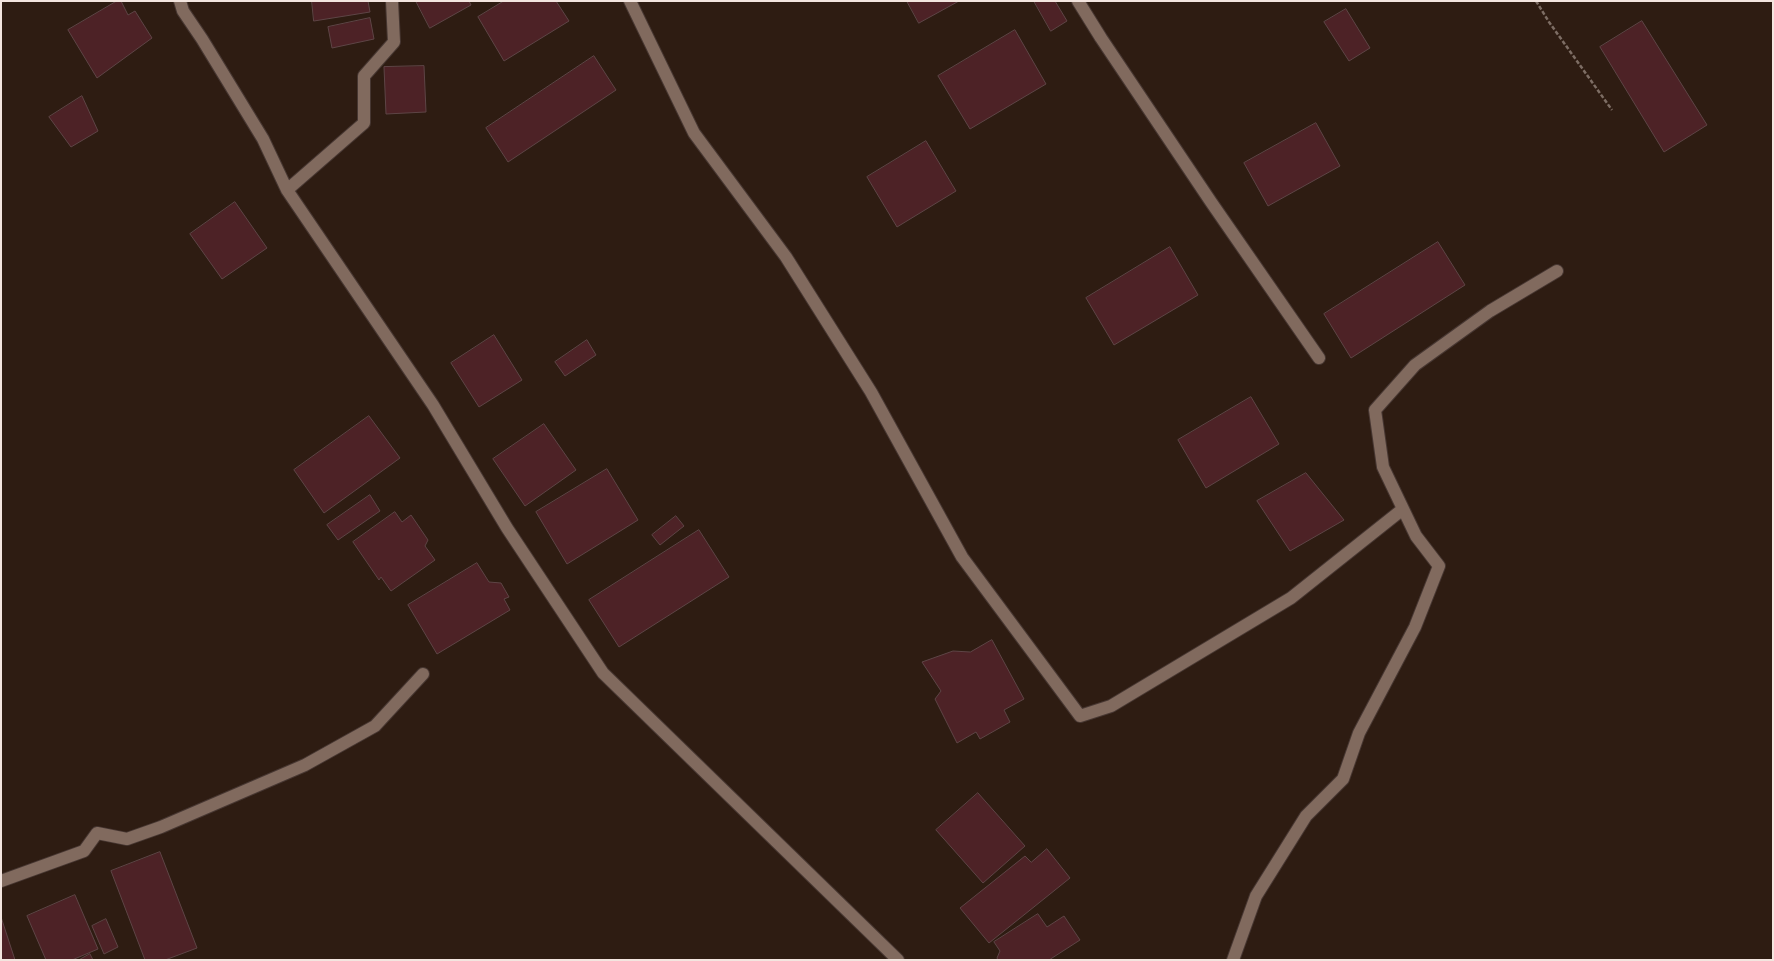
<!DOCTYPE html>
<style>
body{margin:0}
#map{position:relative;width:1774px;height:961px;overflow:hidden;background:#2e1c12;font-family:Figtree,sans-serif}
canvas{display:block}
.frame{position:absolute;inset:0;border:2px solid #f3e5df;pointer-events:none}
</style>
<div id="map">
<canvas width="1774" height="961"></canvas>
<div class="frame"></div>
</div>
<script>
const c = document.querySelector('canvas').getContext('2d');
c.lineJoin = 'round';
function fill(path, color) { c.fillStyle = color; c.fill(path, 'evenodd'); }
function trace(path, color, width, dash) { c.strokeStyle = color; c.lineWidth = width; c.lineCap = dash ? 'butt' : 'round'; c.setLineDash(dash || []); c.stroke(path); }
const building = new Path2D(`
 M117 1H121L128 15 135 11 152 38 97 78 68 30Z
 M312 1H368L370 12 314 21Z
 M416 1H469L471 5 430 28Z
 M504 1H556L569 21 504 61 478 17Z
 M907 1H959L919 23Z
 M1034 1H1055L1067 21 1051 31Z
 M1346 9 1370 48 1349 61 1324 22Z
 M370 18 374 39 332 48 328 27Z
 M1642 21 1707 125 1664 152 1600 47Z
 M1015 30 1046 84 970 129 938 76Z
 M594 56 616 90 508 162 486 128Z
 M424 66 426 112 386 114 384 67Z
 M82 96 98 131 71 147 49 117Z
 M1316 123 1340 166 1268 206 1244 163Z
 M926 141 956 191 897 227 867 177Z
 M235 202 267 248 222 279 190 234Z
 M1438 242 1465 285 1351 358 1324 314Z
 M1170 247 1198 295 1114 345 1086 298Z
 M494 335 522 380 479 407 451 363Z
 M587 340 596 355 565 376 555 362Z
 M1251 397 1279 444 1206 488 1178 440Z
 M369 416 400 458 324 513 294 470Z
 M544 424 576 470 525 506 493 459Z
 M607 469 638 520 567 564 536 512Z
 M1306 473 1344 520 1290 551 1257 501Z
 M370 495 380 511 338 540 327 525Z
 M395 512 402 522 411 515 428 540 425 546 435 560 391 591 381 577 379 580 353 542Z
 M676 516 684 526 660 545 652 535Z
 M699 530 729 577 619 647 589 600Z
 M477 563 489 582 501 583 509 597 504 599 510 610 437 654 408 605Z
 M992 640 1024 699 1004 710 1010 722 980 739 976 732 957 743 935 699 941 691 922 662 953 651 970 652Z
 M978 793 1025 846 983 883 936 830Z
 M1047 849 1070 878 989 943 960 908 1025 856 1031 862Z
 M160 852 197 948 165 960H145L111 871Z
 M75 895 98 949 72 960H46L27 916Z
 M1038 914 1047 927 1064 916 1080 940 1049 960H998L997 958 1000 951 994 942Z
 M1 917 15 960H1Z
 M106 919 118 947 104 954 92 926Z
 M90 954 93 960H79Z`);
fill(building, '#4d2226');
trace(building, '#5e4546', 1);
const minor = new Path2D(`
 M180 1 183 11 202 39 263 139 287 190 433 405 507 528 603 673 898 960
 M630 1 694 133 786 257 871 392 962 557 1080 716 1111 706 1291 598 1403 509
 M1078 1 1101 38 1211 202 1319 358
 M287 190 364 123V76L394 42 392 1
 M1 881 84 851 97 833 127 839 161 827 305 765 375 726 423 674
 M1233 960 1256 896 1306 816 1343 779 1359 733 1415 627 1439 566 1416 536 1383 467 1375 410 1415 365 1490 311 1557 271`);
trace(minor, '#473732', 14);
trace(new Path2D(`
 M1536 1 1549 22 1612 110`), '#7d6d64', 2.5, [4, 2]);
trace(minor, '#816a5e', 12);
</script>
